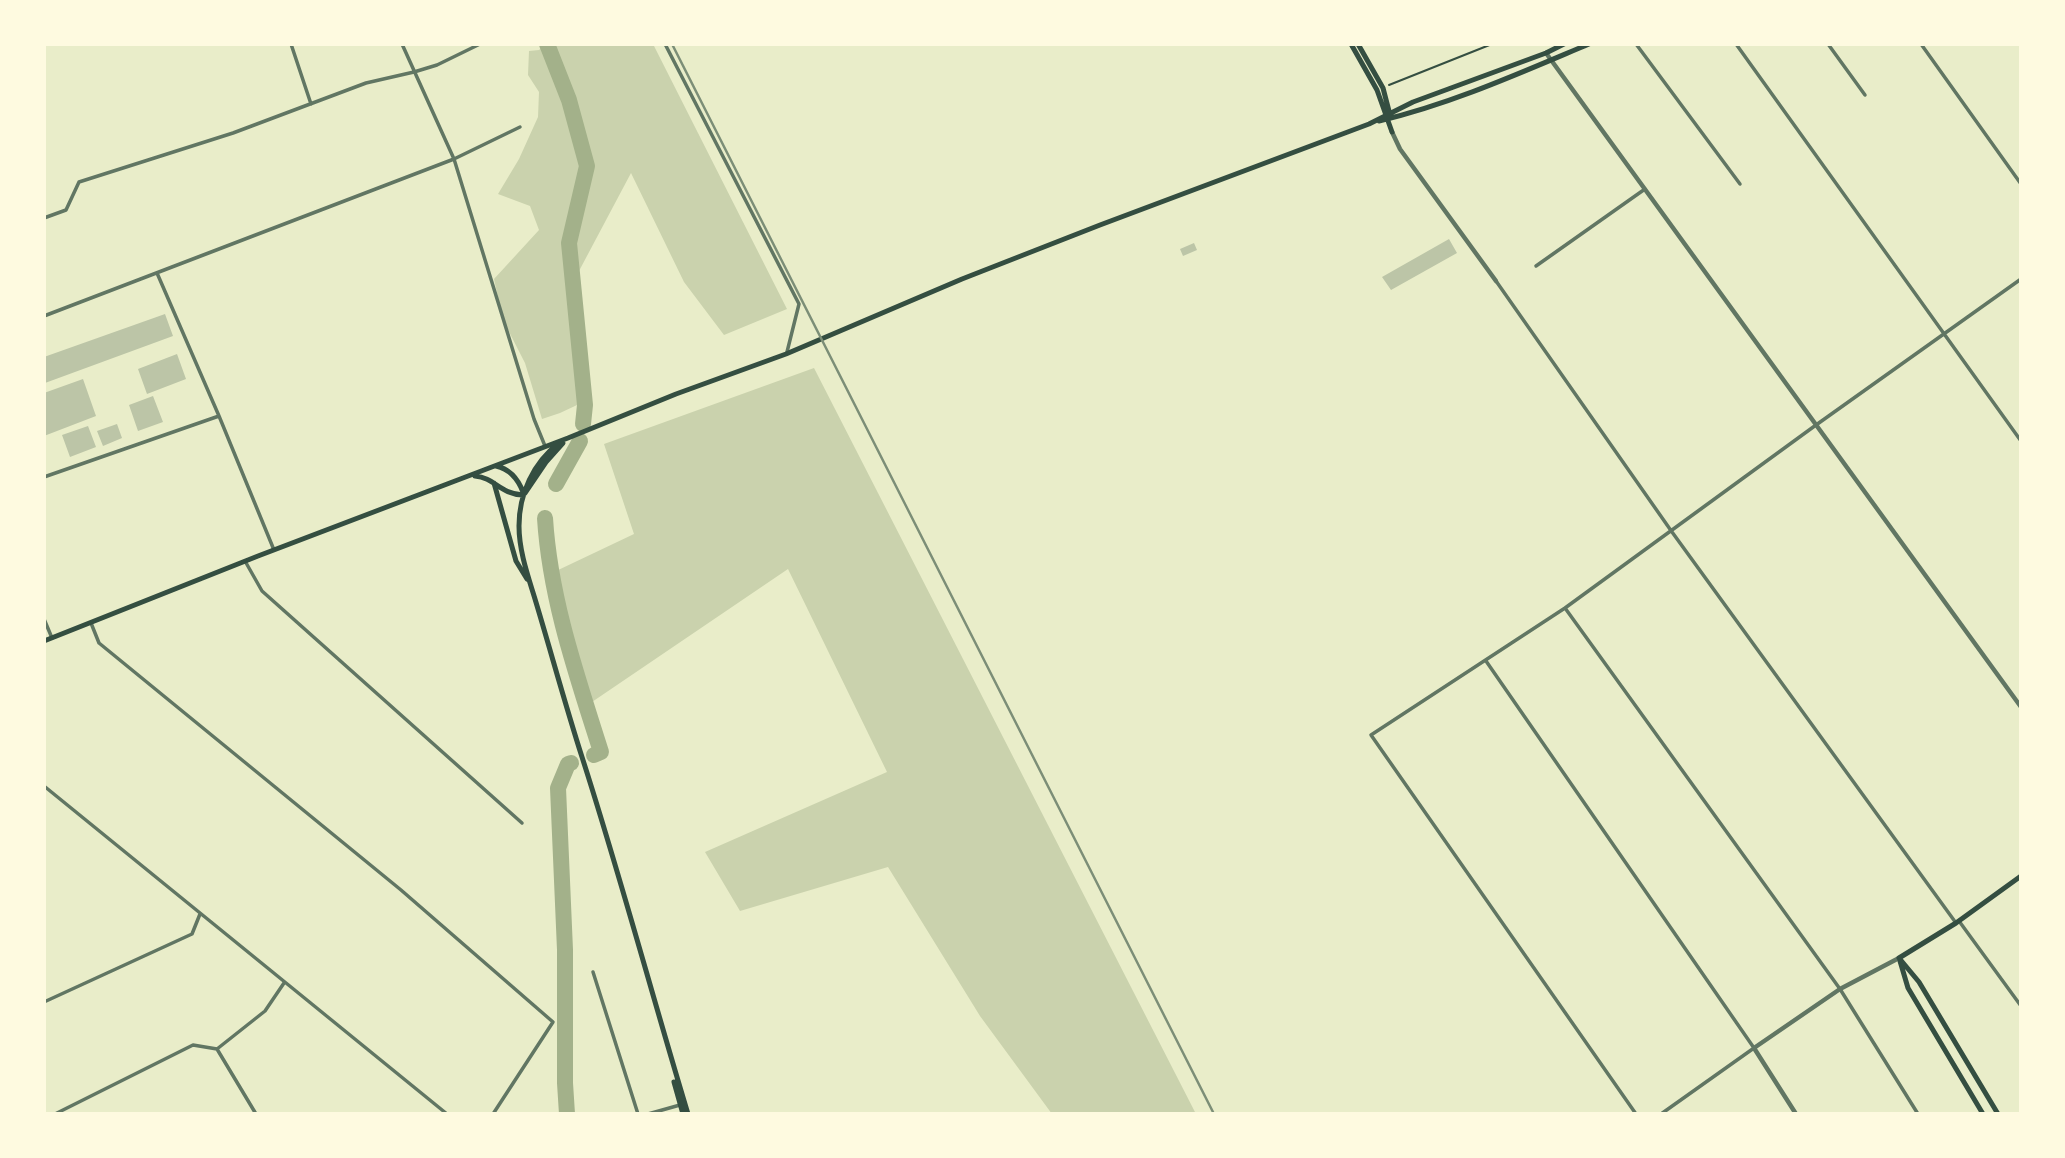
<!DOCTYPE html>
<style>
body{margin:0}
#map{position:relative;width:2065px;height:1158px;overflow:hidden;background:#e9edc9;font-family:Overpass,sans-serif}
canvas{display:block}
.frame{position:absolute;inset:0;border:46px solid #fefae0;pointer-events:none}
</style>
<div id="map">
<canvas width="2065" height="1158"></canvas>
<div class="frame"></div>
</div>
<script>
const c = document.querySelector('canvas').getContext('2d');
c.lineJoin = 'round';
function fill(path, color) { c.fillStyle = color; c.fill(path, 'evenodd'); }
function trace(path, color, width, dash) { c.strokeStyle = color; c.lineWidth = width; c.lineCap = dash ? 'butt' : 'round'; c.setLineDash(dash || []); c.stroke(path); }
fill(new Path2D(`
 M546 44H653L787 309 724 335 684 282 631 173 579 271 582 348 592 398 560 413 542 419 525 363 503 320 494 279 539 230 530 206 498 194 519 159 538 117 539 92 528 75 529 51 539 50Z
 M814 368 1196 1114H1052L980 1016 888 867 740 911 705 852 887 772 788 569 589 704 554 572 634 534 604 444Z`), '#cad2ad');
trace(new Path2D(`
 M547 44 569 100 587 166 569 243 585 405 583 424
 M556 484 580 441
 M545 518C550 599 577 676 601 752L594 755
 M567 1114 565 1083V950L558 788 568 764 571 763`), '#a3b18a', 16);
fill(new Path2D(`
 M1449 239 1457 253 1391 290 1382 277Z
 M1194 243 1197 250 1183 256 1180 249Z
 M165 314 173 336 45 383 44 357Z
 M177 354 186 379 147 394 138 369Z
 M83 379 96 416 44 436V393Z
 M153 396 163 422 138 431 129 405Z
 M117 424 122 438 103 446 97 431Z
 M88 426 96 447 70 457 62 435Z`), '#bcc5a7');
trace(new Path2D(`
 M1389 85 1492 44`), '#344e41', 2);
trace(new Path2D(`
 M291 44 311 104
 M402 44 454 159 534 419 545 446
 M665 44 799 304 787 352
 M1636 44 1740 184
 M1736 44 2021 441
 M1828 44 1865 95
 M1921 44 2021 184
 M44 218 66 210 79 182 233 133 366 83 414 72 437 65 480 44
 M1536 266 1645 189
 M157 273 219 416 274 550
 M1496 281 1672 532 1956 923
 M44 316 454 159 520 127
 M44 477 219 416
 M245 561 262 591 522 823
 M1565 608 1840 989 1918 1114
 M44 619 52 638
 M91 623 99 643 401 890 553 1022 493 1114
 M1486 661 1754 1048 1661 1114
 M44 786 447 1114
 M1959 921 2021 1006
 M593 972 638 1114
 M44 1002 192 934 200 914
 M217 1049 256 1114
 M55 1114 193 1045 217 1049 265 1011 284 983
 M648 1114 680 1105
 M1636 1114 1371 735 1565 608 1816 425 2021 279
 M2019 1114 2021 1113`), '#617663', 3.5);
trace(new Path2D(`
 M1546 53 2021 707
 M1392 132 1400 149 1496 281
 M1796 1114 1754 1048 1840 989 1899 958`), '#617663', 4.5);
trace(new Path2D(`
 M1351 44 1377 90 1392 132
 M1358 44 1383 88 1390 115
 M1379 121C1451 104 1520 73 1589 44
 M559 443C533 463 519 494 519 526 519 551 528 576 535 599 551 652 565 704 582 757 620 875 652 995 688 1114
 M496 466C510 469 518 479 523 492
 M475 476C495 478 500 494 523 495
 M494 483 516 561 527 579
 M525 493 546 462 563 443
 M44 641 258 556 568 438 676 394 786 354 962 279 1100 225 1369 124 1413 102 1546 53 1564 44
 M674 1082 683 1114`), '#344e41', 5);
trace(new Path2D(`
 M1899 958 1919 982 1998 1114
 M1899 958 1956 923 2021 876
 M1900 961 1908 988 1983 1114`), '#344e41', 5);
trace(new Path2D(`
 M672 44 1214 1114`), '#7c8e77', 2.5);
</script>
